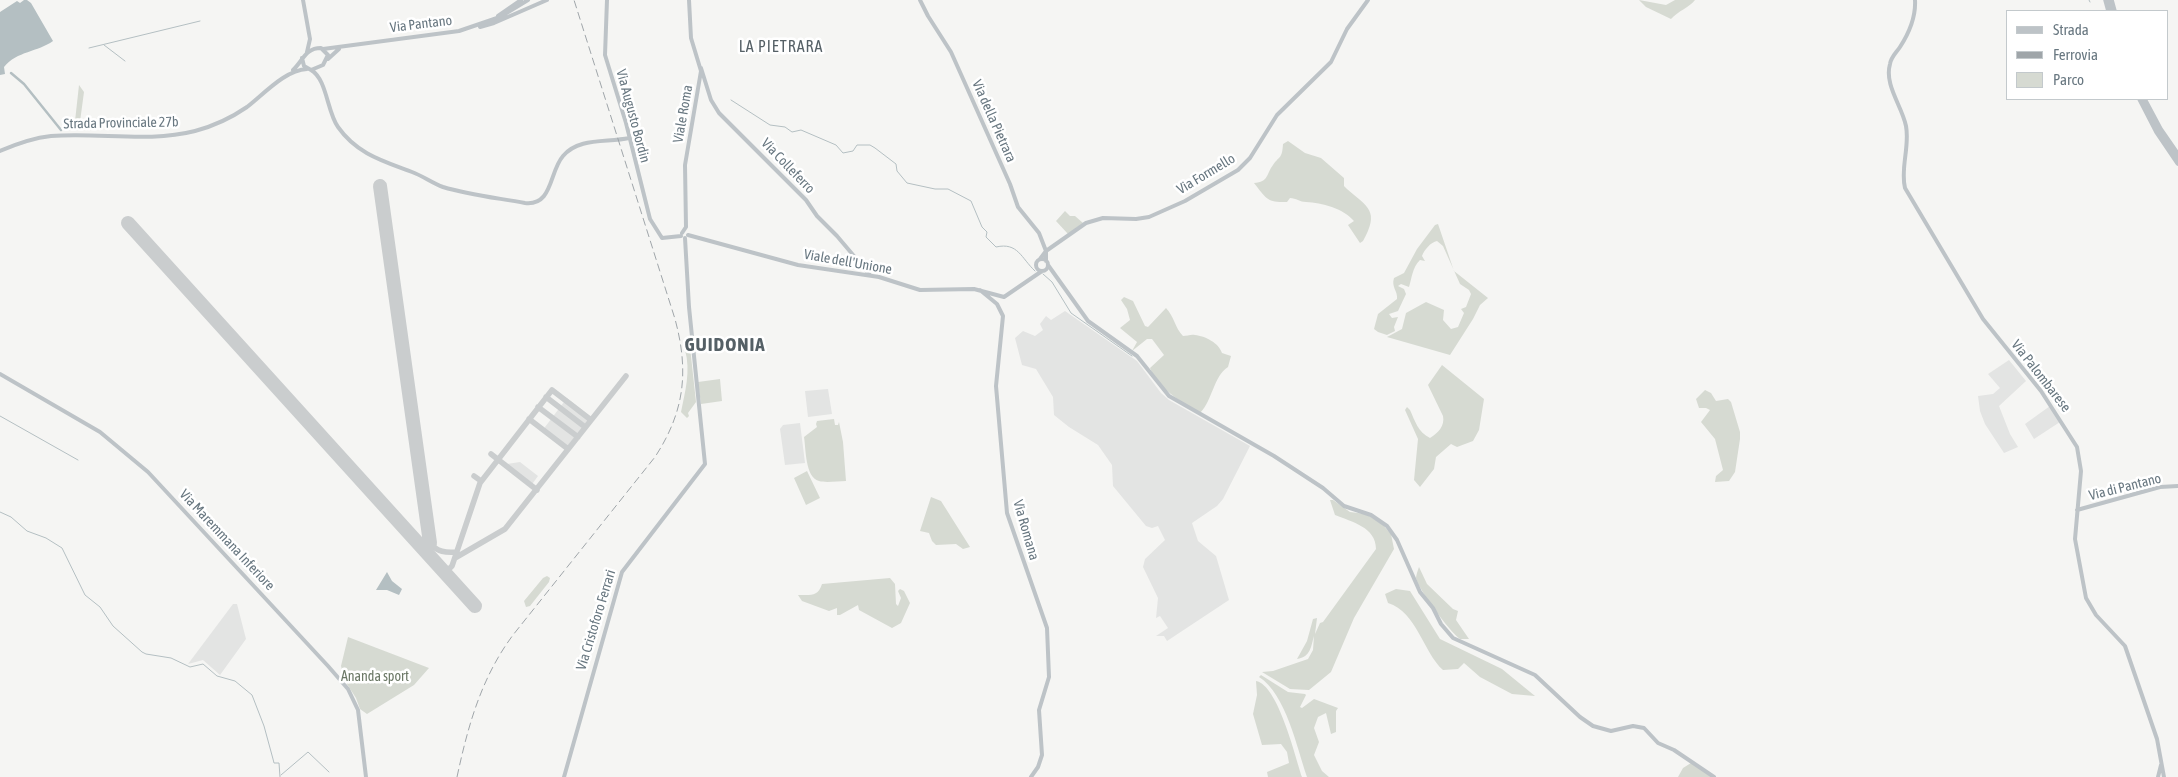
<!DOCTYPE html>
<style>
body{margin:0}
#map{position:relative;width:2178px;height:777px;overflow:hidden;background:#f5f5f3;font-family:"Asap Condensed",sans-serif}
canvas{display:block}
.legend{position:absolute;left:2006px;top:10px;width:162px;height:90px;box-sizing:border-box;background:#fff;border:1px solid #c3c9cc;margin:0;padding:6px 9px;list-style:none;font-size:15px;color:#687780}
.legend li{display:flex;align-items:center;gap:10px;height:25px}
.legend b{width:25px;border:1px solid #c3c9cc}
</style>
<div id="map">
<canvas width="2178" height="777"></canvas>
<ul class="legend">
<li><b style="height:6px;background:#bdc3c7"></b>Strada</li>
<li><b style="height:6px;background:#9fa5a9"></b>Ferrovia</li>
<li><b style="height:14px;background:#d6dad2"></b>Parco</li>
</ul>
</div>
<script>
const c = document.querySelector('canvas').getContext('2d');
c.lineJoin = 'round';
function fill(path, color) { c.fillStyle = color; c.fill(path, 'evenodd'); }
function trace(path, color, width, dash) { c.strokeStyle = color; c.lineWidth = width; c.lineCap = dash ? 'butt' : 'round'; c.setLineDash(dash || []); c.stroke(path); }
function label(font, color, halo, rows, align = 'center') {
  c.font = font + ' "Asap Condensed",sans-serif'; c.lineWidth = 5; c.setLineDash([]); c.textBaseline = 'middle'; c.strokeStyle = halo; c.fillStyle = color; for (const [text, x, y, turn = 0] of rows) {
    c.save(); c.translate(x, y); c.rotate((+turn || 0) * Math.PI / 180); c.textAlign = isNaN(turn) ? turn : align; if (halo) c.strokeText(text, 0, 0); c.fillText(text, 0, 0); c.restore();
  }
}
fill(new Path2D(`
 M1065 311 1137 361 1161 393 1169 400 1250 446 1223 499 1217 506 1192 523 1198 541 1216 556 1229 600 1167 641 1164 636H1156L1168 628 1160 616 1156 618 1158 598 1143 567 1145 559 1165 540 1158 526 1152 528 1146 526 1113 486 1112 465 1098 445 1069 427 1054 415 1053 397 1036 369 1022 365 1015 338 1023 331 1035 336 1043 330 1040 324 1046 316 1051 320Z
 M2009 360 2026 381 1999 406 2010 434 2018 447 2004 453 1985 424 1980 411 1978 396 1993 394 2000 388 1988 374Z
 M828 389 832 414 808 417 805 391Z
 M567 398 591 417 565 449 542 431Z
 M2050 406 2060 422 2034 439 2025 424Z
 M800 423 805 463 785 465 780 429 783 425Z
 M520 462 538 476 530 487 505 467 507 464Z
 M233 604H237L246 639 220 675 203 660 188 664Z`), '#e3e4e3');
fill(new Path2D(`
 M1639 0 1666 5 1675 0H1695C1690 7 1678 11 1671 19L1646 7Z
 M79 85 84 92 79 129H63L61 127 71 125 75 121Z
 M1288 141 1305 153 1321 158 1344 178V186L1347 189C1368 207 1380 211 1363 241L1360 243 1348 225 1354 221C1343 208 1322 203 1306 202 1300 202 1296 198 1290 198L1287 202C1267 203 1266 198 1254 183 1269 182 1266 174 1273 165 1280 155 1282 159 1283 144Z
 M1065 211 1070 216H1075L1083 223 1068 234 1056 221Z
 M1438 224 1454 271 1488 298 1480 305 1473 319 1450 355 1387 337 1402 329 1406 313 1426 302 1444 310 1443 320 1451 329 1458 327 1464 313 1461 309 1466 307 1471 294 1469 290 1460 284 1443 246 1437 241C1431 242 1424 250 1422 256L1425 261 1420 260C1412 268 1412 278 1409 287L1401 284 1398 286 1404 289 1406 294 1398 311 1389 314 1392 318 1398 317 1394 327 1395 331 1387 335 1378 332 1374 329 1378 314 1397 299C1398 291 1391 287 1394 278L1404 273 1417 249 1435 225Z
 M1124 297 1133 301 1145 326 1148 327 1166 308C1174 316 1175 328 1183 336 1187 336 1191 334 1195 335 1205 336 1219 343 1222 353L1231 356 1228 367C1213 377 1213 400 1200 413 1182 402 1158 389 1150 368L1164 355 1152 339H1147L1132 351 1137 342 1120 328 1130 320 1127 309 1121 300Z
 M688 347H690L696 402 688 413 689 416 687 418 681 412C685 392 691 371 685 350Z
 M1442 365 1484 399 1479 430 1473 441 1457 447 1451 444 1436 457 1434 469 1420 487 1414 480 1418 439 1405 410 1407 407 1410 410C1415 421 1418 432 1430 438 1438 433 1445 426 1443 416L1428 385Z
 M720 379 722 401 701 404 698 382Z
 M1705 390 1711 393 1716 401 1728 399 1731 402 1740 432V439L1735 472 1729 481 1715 482 1716 476 1723 470 1715 439 1701 422 1710 410 1706 408H1699L1696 399Z
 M834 419 835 425H838L839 422 843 442 846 481C838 481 826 483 819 481 805 477 806 449 804 437L817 427 816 424 817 421Z
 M807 471 820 498 806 505 794 478Z
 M931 497 941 501 970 547 963 549 956 544 936 545 932 541 929 533 920 531Z
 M1330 500H1333L1350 512 1366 514 1382 524 1391 534 1394 549 1354 618 1331 672 1309 690 1290 689 1262 672 1273 671 1308 659 1313 650 1314 636C1311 646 1311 657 1297 659L1307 641 1313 619 1317 618 1315 634 1320 623 1323 622 1376 549C1376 527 1352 522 1335 515Z
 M1419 567 1427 584 1453 609 1458 611 1456 620 1469 639H1460C1450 632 1418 589 1416 578 1416 575 1418 570 1419 567Z
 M547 576 550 578 549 582 530 606 526 607 524 601 543 578Z
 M890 578 895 584 896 604 898 606 901 598 898 591 900 589 904 591 910 603 901 623 892 628 859 610 858 605 840 615H837V608L829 611 802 601 798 595C810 595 818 597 822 584Z
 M1396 589 1410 591 1440 639 1502 669 1535 696 1512 694 1480 677 1464 663 1458 669 1443 670C1423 652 1417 612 1388 603L1385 594Z
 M348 637 429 668 414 685 367 714 360 709 356 698 345 681 341 666Z
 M1261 675 1288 692 1305 694 1306 695 1300 707 1302 708 1314 699 1338 708 1336 711V732L1331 734 1326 713 1318 717 1314 728 1319 742 1314 755 1322 771 1329 777H1307C1297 748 1286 694 1259 677Z
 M1256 681C1278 685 1295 756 1302 777H1268L1267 772 1289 763 1287 752 1281 744 1262 745 1253 714 1257 695Z
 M1691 763 1712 777H1678L1683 768Z`), '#d6dad2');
fill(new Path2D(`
 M24 0H27L31 3 53 41C38 52 17 51 4 67L5 74 0 75V80V12L17 1 20 3Z
 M387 572 392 581 402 589 399 595 387 590H376Z`), '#b4bfc2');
trace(new Path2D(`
 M2089 0 2090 2
 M104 45 125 61
 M89 48 200 21
 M731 100 770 125 785 127 792 132 801 130 836 145 843 153 853 151 857 145H870L875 148 896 164 897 171 907 183 935 189H948L971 201 982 227 987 232 986 237 996 247C1018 242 1021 258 1035 271
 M1043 274 1052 282 1071 313 1132 356
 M0 416 78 460
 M0 512 11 517 27 531 46 538 62 548 85 595 100 607 113 626 142 652 146 654 171 658 190 667 203 664 217 676 235 681 252 695 264 726 273 759 274 763H279L280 777
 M281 775 308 752 329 772`), '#b4bfc2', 1);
trace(new Path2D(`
 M11 73 24 84 61 130`), '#b4bfc2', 2.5);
trace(new Path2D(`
 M546 397 585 427
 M538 407 578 437
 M529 419 568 449
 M491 454 537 490
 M474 476 481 481
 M430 543C437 552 446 553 457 552
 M455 558 505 529 626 376
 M445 573 452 566 480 483 552 390 591 420`), '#cacdce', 5.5);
trace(new Path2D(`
 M380 186 430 543
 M128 223 475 606`), '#cacdce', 14);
trace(new Path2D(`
 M303 0 310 39 307 52
 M607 0 605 55 626 123 650 219 662 238 681 236
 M920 0 928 16 951 52 1010 184 1018 207 1039 233 1046 251V261
 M1915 0C1916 17 1909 33 1900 47 1896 53 1891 57 1890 64 1884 85 1902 106 1906 126 1910 147 1900 168 1905 188L1983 319 2041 391 2077 447 2081 471 2075 539 2086 598 2096 615 2125 646 2157 739 2164 777
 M498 16 521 0
 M480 27 494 23 547 0
 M323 49 459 31 500 17 528 0
 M328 59 339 49
 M701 68 711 100 719 113 806 200 817 216 837 236 870 275
 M293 70C303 61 305 48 321 48L328 55 323 65 311 70 304 66 302 58
 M311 70C327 79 327 112 338 127 357 154 383 161 412 172 423 176 432 183 443 187 469 195 498 198 525 203 553 206 549 172 563 156 579 137 607 143 629 138
 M0 151C16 144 33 138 51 136 99 132 148 143 195 131 214 126 231 118 247 107 264 94 285 70 307 69
 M682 233 686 227 685 165 701 71 691 38 689 0
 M688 235 798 265 879 277 920 290 974 289 1004 297 1042 271
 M1040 259 1046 251 1086 223 1103 218 1136 219 1149 217 1185 201 1238 170 1250 158 1277 115 1331 62 1347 29 1368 0
 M1036 265a6 6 0 1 1 12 0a6 6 0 1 1-12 0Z
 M1048 265 1088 321 1137 356 1169 396 1274 456 1323 488 1344 506 1371 515 1387 526 1397 540 1420 592 1433 608 1441 624 1453 638 1535 675 1580 717 1593 726 1611 731 1633 726 1644 728 1658 743 1674 750 1714 777
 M980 290 997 304 1003 316 996 386 1007 513 1047 628 1049 677 1039 710 1042 755 1038 767 1031 777
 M0 374 100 432 148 472 328 666 348 689 358 710 366 777
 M2077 510 2160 487 2178 486
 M564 777 622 572 705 464 689 307 685 238
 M2158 777 2161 765`), '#bdc3c7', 4);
trace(new Path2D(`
 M2106 0 2109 11
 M2111 0 2114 11
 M2140 99 2157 132 2178 163
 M2144 99 2160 129 2178 155`), '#bdc3c7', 5.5);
trace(new Path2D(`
 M457 777C468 726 481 678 513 635L655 457C685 411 689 371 675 319L574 0`), '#9fa5a9', 1, [8, 4]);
label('14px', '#687780', '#fff', [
 ["Via Pantano",421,24,-7],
 ["Viale Roma",683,114,-80],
 ["Via Augusto Bordin",633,116,75],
 ["Via della Pietrara",994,121,66],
 ["Strada Provinciale 27b",121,123,-1],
 ["Via Colleferro",788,166,46],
 ["Via Formello",1206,174,-31],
 ["Viale dell'Unione",848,262,10],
 ["Via Palombarese",2041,376,52],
 ["Via di Pantano",2125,487,-14],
 ["Via Romana",1026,530,74],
 ["Via Maremmana Inferiore",227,540,47],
 ["Via Cristoforo Ferrari",596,620,-73]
]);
label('14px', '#6b7866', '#fff', [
 ["Ananda sport",375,677]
]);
c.letterSpacing = '1px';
label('16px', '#556066', '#fff', [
 ["LA PIETRARA",781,47]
]);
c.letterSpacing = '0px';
c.letterSpacing = '1px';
label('bold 19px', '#556066', '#fff', [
 ["GUIDONIA",725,345]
]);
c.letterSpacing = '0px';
</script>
